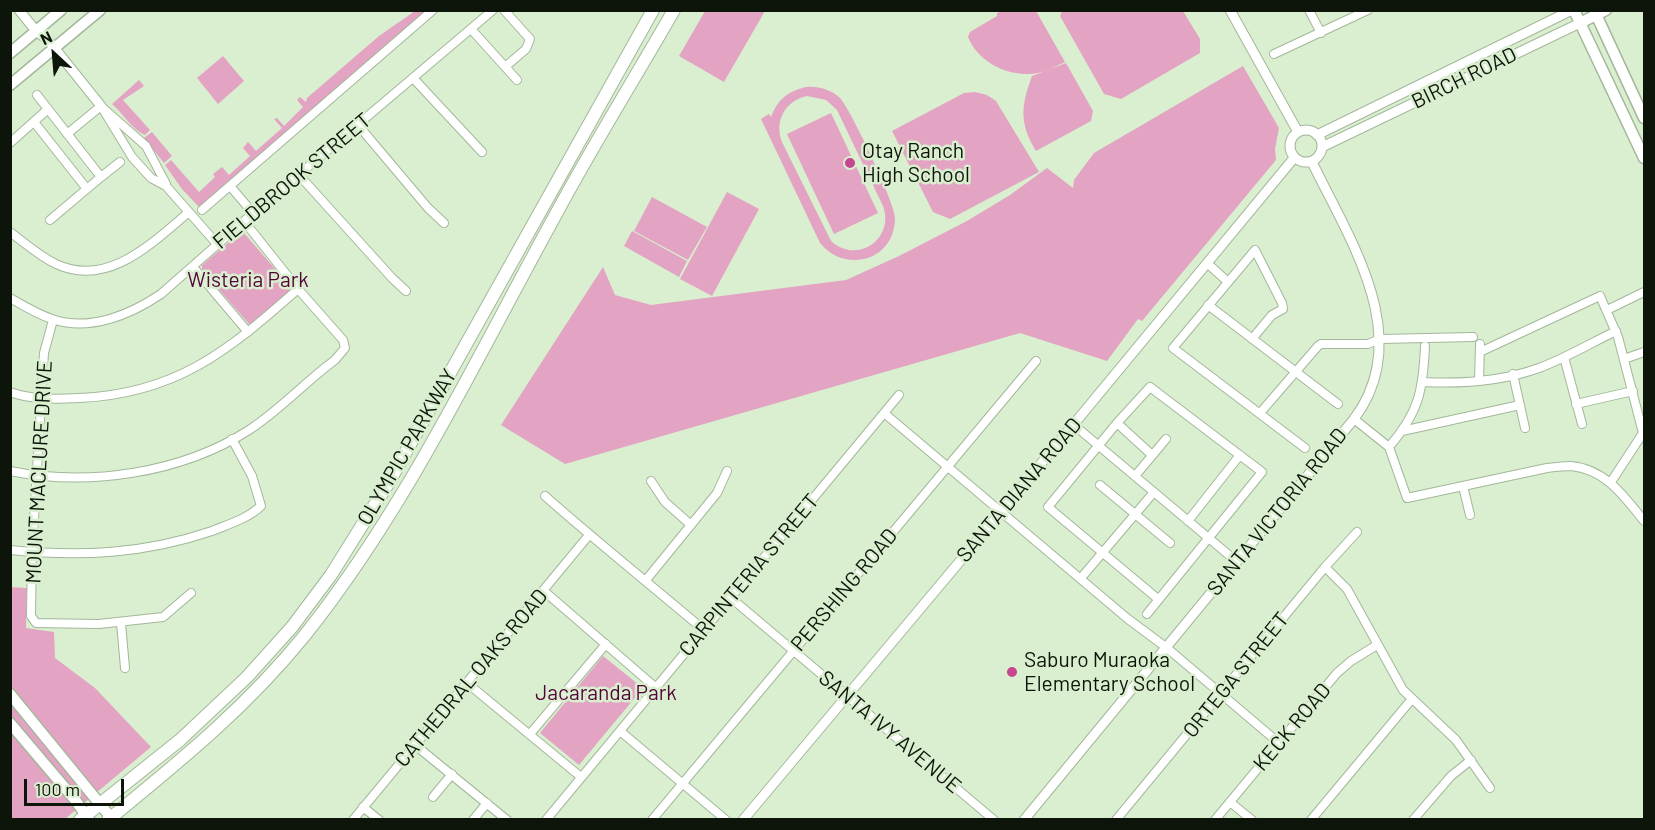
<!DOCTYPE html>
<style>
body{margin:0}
#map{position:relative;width:1655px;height:830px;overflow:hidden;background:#daefd0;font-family:Barlow,sans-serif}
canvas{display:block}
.frame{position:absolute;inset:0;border:12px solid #0d140a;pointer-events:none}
.north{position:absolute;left:24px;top:24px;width:60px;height:60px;-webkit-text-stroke:4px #daefd0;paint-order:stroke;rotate:334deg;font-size:16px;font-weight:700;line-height:24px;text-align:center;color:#0d140a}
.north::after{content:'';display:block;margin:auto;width:21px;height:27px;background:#0d140a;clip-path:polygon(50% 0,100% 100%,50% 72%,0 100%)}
.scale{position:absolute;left:24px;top:779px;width:100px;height:27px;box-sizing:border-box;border:3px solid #0d140a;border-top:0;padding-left:8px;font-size:18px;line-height:21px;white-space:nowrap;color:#0d140a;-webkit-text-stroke:4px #daefd0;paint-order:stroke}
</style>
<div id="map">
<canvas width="1655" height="830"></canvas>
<div class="frame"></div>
<div class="north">N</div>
<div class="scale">100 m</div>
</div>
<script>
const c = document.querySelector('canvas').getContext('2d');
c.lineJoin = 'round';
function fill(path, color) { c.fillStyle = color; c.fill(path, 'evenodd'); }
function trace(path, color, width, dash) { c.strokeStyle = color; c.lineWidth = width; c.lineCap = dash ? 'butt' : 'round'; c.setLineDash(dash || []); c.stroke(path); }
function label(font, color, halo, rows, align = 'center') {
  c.font = font + ' Barlow,sans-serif'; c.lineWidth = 5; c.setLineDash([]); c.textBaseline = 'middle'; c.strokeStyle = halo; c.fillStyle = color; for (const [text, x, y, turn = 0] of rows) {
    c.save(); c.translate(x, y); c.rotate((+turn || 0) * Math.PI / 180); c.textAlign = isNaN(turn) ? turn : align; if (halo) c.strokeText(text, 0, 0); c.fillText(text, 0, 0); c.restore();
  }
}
fill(new Path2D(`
 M415 11H432L200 208 182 189 165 165 171 160 199 192 215 177 213 174 222 167 229 175 250 156 243 148 248 142 256 151 282 128 274 119 277 118 284 126 303 107 297 100 300 97 306 102 307 98 379 36Z
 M705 11H765L724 82 679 56Z
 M1003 11H1036L1065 62C1054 67 1042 74 1029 74 1004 75 977 60 968 37L970 32 997 16V13Z
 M1062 11H1183L1200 39V53L1121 99 1104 94 1060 16Z
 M223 56 244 81 218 104 197 78Z
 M1066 63 1093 111 1091 121 1036 151C1019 123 1021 106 1032 76Z
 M1243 66 1279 128 1275 149 1276 160 1142 321 1138 319 1107 361 1020 333 565 464 501 425 603 267 615 295 651 305 846 280 899 256 967 221 1010 195 1047 168 1073 188 1074 180 1094 153Z
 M139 80 144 86 123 100 150 130 145 135C132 130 123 113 112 104Z
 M806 87C818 86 830 89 840 98 851 110 895 203 895 218 895 261 845 274 820 243L761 119 769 114 771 117C777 100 788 91 806 87ZM807 96 826 100 837 110 883 206C895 239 857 265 831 241L782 142C774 121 785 101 807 96Z
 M975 92 987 95 996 101 1039 172 950 219 933 212 892 131 964 93Z
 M831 113 878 213 834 234 787 134Z
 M152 132 172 156 164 163 144 138Z
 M727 192 759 209 712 296 680 279Z
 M652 197 707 227 688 260 634 231Z
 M632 231 687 261 679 277 624 246Z
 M240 233H244L289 285 290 291 254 322 249 324 202 270V265Z
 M10 587 27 588 26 628 54 632 55 658 95 688 151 747 65 819H11Z
 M603 656 643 688 579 765 540 733Z`), '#e3a3c3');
const minor = new Path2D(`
 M504 10 530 39 526 49 505 67
 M1309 10 1321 33
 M471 29 517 80
 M1274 54 1368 10
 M413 78 482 152
 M37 95 101 177 50 220
 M101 106 132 157 151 178 166 186 217 244
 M104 109 146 146 166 184
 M34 122 87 189
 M358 125 428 208 444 223
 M67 134 101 106
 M10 143 48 109
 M299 175 392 278 406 291
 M101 177 120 162
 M230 186 253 213
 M202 210 433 10
 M10 232C25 243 39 256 56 264 108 288 152 243 189 212
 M1207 263 1228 282
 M193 267 248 332
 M10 298C24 306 37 314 52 319 89 332 130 315 161 294L244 221 493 10
 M1208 305 1338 404
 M1607 310 1644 292
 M53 320 44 353 32 552 31 616 36 623 99 624 163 617 191 593
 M1252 339 1272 315 1283 309 1282 303 1255 250 1173 348 1305 448
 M1480 352 1600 296 1618 337 1643 433 1611 482
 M1564 357 1582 424
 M1624 359 1644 352
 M1513 374 1525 428
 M1479 381 1480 344
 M1423 382C1461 384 1503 381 1539 368 1566 358 1591 343 1616 331
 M10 392C31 400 57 399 79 398 176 394 228 351 298 289
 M1576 404 1633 391
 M884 413 1128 619 1167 648 1279 743
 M1260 413 1318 346 1321 344H1368L1380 339 1473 337
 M1354 419 1389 447 1407 498 1547 468C1555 467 1563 466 1571 466 1605 469 1624 496 1644 521
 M1117 423 1152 455
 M1074 425 1236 561
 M1402 431 1520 405
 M1389 447C1419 412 1423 391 1425 346
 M10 471C89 487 182 473 249 430 280 410 305 382 335 360L345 348 343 340 298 289 244 221
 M1135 476 1166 439
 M651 481 665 502 691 525
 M1100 485 1170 543
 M1463 486 1470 515
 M545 496C597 542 651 585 704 630
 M1188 521 1240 455
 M10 550C81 557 144 554 212 531 229 524 247 519 261 506L252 476 232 439
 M1325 567 1347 589 1403 690 1456 740 1490 788
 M1081 578 1154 492
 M646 580 717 493 727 471
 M544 591 655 687
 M731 598 994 820
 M1147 614 1262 472 1150 387 1117 423 1048 507 1158 599
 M121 623 125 668
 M467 683 581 777
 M620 731 726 820
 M530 734 606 644
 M415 745 507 820
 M433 797 452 774
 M1230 802 1252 820
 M363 807 379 820
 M353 820 589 535
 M473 820 487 803
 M546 820 899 395
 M652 820 1036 361
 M1116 820 1325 567 1357 532
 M1215 820 1337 673 1351 661 1377 645
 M1311 820 1411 700
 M1413 820 1451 776 1471 760`);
const tertiary = new Path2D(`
 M19 10 36 31 48 40 101 106
 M1230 10 1298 132
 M1290 146a16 16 0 1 1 32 0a16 16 0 1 1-32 0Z
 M1317 135 1572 10
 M1322 147 1580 23
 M743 820 992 523 1294 158
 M1024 820 1354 419C1416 337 1349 239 1312 162`);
const secondary = new Path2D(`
 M1574 10 1644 158
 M1594 10 1644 118
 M1580 23 1606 10
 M10 53 61 10
 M10 85 100 10
 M10 694 113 820
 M10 723 76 801 89 820`);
const primary = new Path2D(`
 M80 820 180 740 247 677 292 627 331 575 389 482 653 10
 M108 820C180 761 246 708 305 635 407 507 477 357 556 214 593 145 635 78 674 10`);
trace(minor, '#a3b79a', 10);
trace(tertiary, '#a3b79a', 11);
trace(secondary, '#a3b79a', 13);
trace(primary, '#a3b79a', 14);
trace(minor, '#fff', 8);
trace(tertiary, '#fff', 9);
trace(secondary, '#fff', 10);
trace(primary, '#fff', 12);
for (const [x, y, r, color] of [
 [850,163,6,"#c64692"],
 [1012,672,6,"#c64692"]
]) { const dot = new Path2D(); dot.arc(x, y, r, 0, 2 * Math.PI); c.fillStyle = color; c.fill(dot); trace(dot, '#daefd0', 2); }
label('21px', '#0d140a', '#daefd0', [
 ["BIRCH ROAD",1464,78,-26],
 ["FIELDBROOK STREET",292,181,-40],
 ["OLYMPIC PARKWAY",407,447,-60],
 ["MOUNT MACLURE DRIVE",39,472,-87],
 ["SANTA DIANA ROAD",1019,490,-50],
 ["SANTA VICTORIA ROAD",1277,512,-51],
 ["CARPINTERIA STREET",749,575,-50],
 ["PERSHING ROAD",844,590,-50],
 ["ORTEGA STREET",1236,675,-51],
 ["CATHEDRAL OAKS ROAD",471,678,-50],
 ["KECK ROAD",1292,727,-50],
 ["SANTA IVY AVENUE",890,732,40]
]);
label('21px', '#0d140a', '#daefd0', [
 ["Otay Ranch",862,151],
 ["High School",862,175],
 ["Saburo Muraoka",1024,660],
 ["Elementary School",1024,684]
], 'left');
label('21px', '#55043a', '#daefd0', [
 ["Wisteria Park",248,280],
 ["Jacaranda Park",606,693]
]);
</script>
